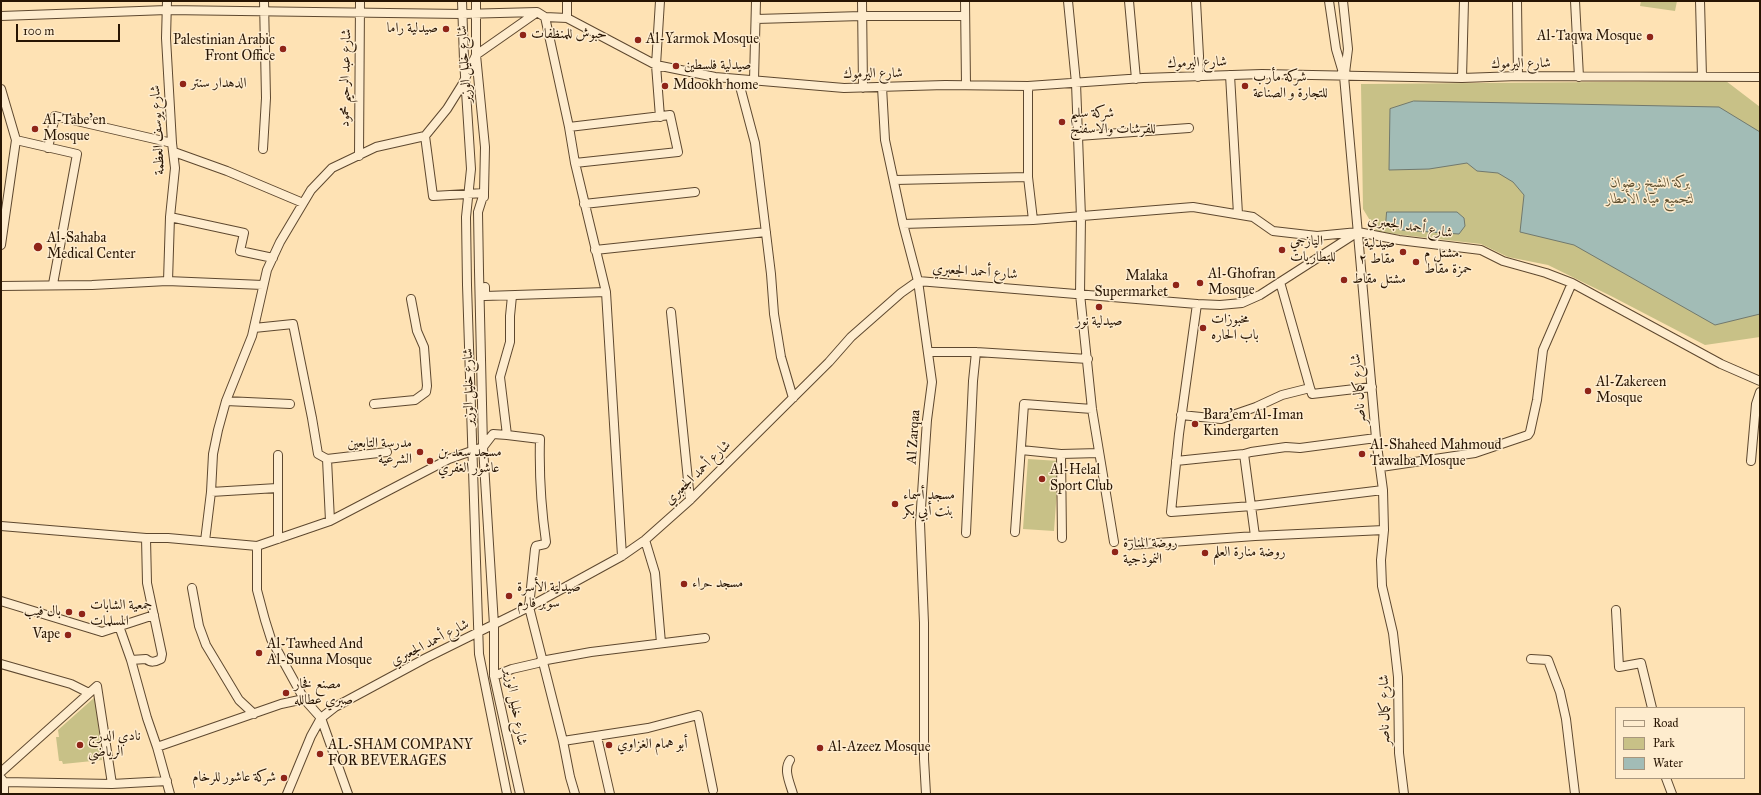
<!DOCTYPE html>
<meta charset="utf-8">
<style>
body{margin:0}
#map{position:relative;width:1761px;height:795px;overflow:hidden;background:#fee2b4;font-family:"IM FELL Great Primer",serif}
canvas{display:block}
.frame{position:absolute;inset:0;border:2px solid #281503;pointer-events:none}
.legend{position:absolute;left:1615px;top:707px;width:130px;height:72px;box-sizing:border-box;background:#feecce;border:1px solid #a8967d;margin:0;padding:5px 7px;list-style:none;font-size:12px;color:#281503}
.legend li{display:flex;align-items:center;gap:8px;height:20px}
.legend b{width:20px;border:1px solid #a8967d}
.scale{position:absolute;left:16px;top:24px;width:104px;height:18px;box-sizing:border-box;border:2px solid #281503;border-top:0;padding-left:5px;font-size:12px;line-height:14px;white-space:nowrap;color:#281503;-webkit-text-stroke:3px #feecce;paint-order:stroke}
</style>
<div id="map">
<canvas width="1761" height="795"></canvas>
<div class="frame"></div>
<ul class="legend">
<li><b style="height:5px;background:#feecce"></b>Road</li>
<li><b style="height:11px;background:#c8c187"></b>Park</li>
<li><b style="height:11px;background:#a2bcb6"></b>Water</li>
</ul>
<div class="scale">100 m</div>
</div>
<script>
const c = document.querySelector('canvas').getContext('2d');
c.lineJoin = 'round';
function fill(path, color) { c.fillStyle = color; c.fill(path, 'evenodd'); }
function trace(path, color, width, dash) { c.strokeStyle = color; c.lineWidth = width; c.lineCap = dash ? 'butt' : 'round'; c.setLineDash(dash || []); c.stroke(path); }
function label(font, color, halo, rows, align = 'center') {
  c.font = font + ' "IM FELL Great Primer",Amiri,serif'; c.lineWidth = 3; c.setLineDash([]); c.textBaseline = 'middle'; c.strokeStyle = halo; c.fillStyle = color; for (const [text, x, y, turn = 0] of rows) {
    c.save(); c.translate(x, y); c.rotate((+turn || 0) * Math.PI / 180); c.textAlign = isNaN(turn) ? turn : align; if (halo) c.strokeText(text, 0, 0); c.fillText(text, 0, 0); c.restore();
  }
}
fill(new Path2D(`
 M1641 1H1677L1675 11 1640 6Z
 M1726 81 1760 107V337L1705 345 1611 296 1548 265 1508 257 1481 244 1377 232 1363 209 1361 84Z
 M1028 459 1059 461 1054 531 1023 529Z
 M95 697 102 760 63 764 62 761H59L56 737H59L58 730Z`), '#c8c187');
const water = new Path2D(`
 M1414 101 1719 107 1760 132V314L1715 325 1574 245 1520 232 1524 195 1513 182 1498 173 1477 171 1467 163 1429 169 1389 170 1390 109Z
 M1387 212H1457L1464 218 1465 226 1459 234 1402 230 1386 224Z`);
fill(water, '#a2bcb6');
trace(water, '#71796e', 1);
const minor = new Path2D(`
 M167 1 166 38 172 143 175 168 170 217 168 281
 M462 1 464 60 471 169 466 217 467 285 479 654 507 794
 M476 1V55L485 147 484 193 478 212 479 271 483 447 494 625V676L520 794
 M567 1V18
 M660 1 656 65 660 117
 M862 1 863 88
 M965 1 966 85
 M1068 1 1076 83 1081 217 1080 294 1092 409 1114 542
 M1129 1 1136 79
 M1196 1 1199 56 1198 77
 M1329 1 1336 49 1344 76 1376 438 1383 490 1384 530 1381 560 1382 586 1393 633 1398 677 1399 753 1404 794
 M1343 1 1348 49 1345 73
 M1517 1 1518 76
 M1575 1 1579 77
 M1700 1 1702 77
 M1 16 167 10 462 14 537 12 545 17 567 18 656 65 715 77 844 88 945 85 1028 86 1143 78 1262 74 1462 78 1518 76 1760 77
 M545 17 569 127 575 163 606 292 622 556
 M756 19 862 16H965
 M1230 75 1238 214
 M1462 78 1464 1
 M738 79 755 143 771 274 774 314 781 357 793 398
 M754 80 756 1
 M1028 86V177L1033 220
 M882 87 885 140 903 224 918 281 932 382 927 420 920 523 924 623V759L926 794
 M1 89 16 140 1 245
 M569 127 670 115 678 152 575 163
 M425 136 433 196 484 193V197
 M1078 136 1189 128
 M16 140 77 154 53 284
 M48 148 55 116 172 143
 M263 149 266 98 264 1
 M174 152 227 171 303 203
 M359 156 360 1
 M895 180 1028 177
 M584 204 695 192
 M170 217 244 233 240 251 273 258
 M903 224 1033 220 1193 207 1253 217 1273 231 1317 236 1358 232 1399 240 1481 250 1503 261 1546 273 1572 283 1721 364 1760 381
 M595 250 766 232
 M1280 282 1310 388
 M1 286 92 285 167 281 263 285
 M485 287V296L606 292
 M512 296 510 316V342L500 377 507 435 540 439C539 474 541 507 546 542L545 544 536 546 535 549 529 607 563 741 570 777 575 794
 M1197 304 1179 434 1171 512 1252 506 1383 490
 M671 312 690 500
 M254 328 293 324 312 418 318 454 327 459 387 452
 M929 352H976L1088 359
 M226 401 290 404
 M374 404 415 400 426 392 427 386 424 347 417 331 411 299
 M1181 415 1221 419 1256 407 1282 395 1310 388 1312 394 1372 387
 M1021 450 1061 454 1099 453
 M1061 454 1062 538
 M1244 454 1255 536
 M1176 461 1244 454 1251 452 1286 447 1300 448 1376 438
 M1751 461 1756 404 1760 392
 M1381 467 1475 453 1528 435 1530 432 1537 400 1543 350 1572 283
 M211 492 213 454 218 430 226 401 252 336 267 270 280 242 311 190 332 168 376 147 425 136 447 109 462 85 476 55 536 13
 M330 521 449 459 483 447 493 434 507 435
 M1 526 146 538H168L257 546 330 521 327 459
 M1015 532 1024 404 1092 409
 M966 533 973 381 976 352
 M278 539V455
 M645 540 655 573 661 643
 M205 541 211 492 277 488
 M1129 545 1255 536 1384 530
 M257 546V590L265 620 271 639 304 699 321 718 348 794
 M192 588 199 626 206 645 239 700 254 714
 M1 601 102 632 154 615
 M1616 610 1619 667 1641 663 1652 708
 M119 626 131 660 147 718 157 747 170 794
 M1531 659 1548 660 1560 692 1566 719 1575 794
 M131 660 146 659C151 663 155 662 161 659L162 654 147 583 146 538
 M1 664 71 684 89 693
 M494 676 512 669 538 663 541 661 591 652 705 638
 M597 737 610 794
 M563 741 648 728 698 715 713 790
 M157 747 281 704 304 699
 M790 760C783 770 790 783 793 794
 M1 772 97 686 112 784
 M1 778 4 782 112 784 167 781
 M1666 778 1672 794
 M4 782V794
 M287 794 311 736 321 718 335 707 426 658 529 607 622 556 645 540 690 500 829 362 851 337 901 293 918 281 1197 304 1220 305 1242 303 1260 295 1358 232`);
trace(minor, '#5e482f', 10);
trace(minor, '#feecce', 8);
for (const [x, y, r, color] of [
 [446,29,4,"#8f2418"],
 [523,35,4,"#8f2418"],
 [1650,37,4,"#8f2418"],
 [638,40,4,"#8f2418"],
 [283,49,4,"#8f2418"],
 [676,66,4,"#8f2418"],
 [183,84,4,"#8f2418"],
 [665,86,4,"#8f2418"],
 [1245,86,4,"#8f2418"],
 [1062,122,4,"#8f2418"],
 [35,129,4,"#8f2418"],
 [38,247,5,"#8f2418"],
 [1282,250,4,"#8f2418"],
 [1403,252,4,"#8f2418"],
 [1416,262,4,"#8f2418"],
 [1344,280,4,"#8f2418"],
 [1200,283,4,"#8f2418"],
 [1176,285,4,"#8f2418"],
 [1099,307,4,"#8f2418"],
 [1203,328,4,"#8f2418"],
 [1588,391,4,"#8f2418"],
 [1195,424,4,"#8f2418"],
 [420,452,4,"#8f2418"],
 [1362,454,4,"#8f2418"],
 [430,461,4,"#8f2418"],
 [1042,479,4,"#8f2418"],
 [895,504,4,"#8f2418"],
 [1115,552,4,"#8f2418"],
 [1205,553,4,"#8f2418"],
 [684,584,4,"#8f2418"],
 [509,596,4,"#8f2418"],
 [69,612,4,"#8f2418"],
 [82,614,4,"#8f2418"],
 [68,635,4,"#8f2418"],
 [259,653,4,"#8f2418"],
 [286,693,4,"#8f2418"],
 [80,745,4,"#8f2418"],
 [609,745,4,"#8f2418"],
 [820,748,4,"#8f2418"],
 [320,754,4,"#8f2418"],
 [284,778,4,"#8f2418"]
]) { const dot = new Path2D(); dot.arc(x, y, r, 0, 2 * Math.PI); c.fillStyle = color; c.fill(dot); trace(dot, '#feecce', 1.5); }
label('14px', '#281503', '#feecce', [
 ["صيدلية راما",438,29,"right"],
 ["حبوش للمنظفات",531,35],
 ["Al-Taqwa Mosque",1642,37,"right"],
 ["Al-Yarmok Mosque",646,40],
 ["Palestinian Arabic",275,41,"right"],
 ["Front Office",275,57,"right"],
 ["صيدلية فلسطين",684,66],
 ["شركة مأرب",1253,78],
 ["للتجارة و الصناعة",1253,94],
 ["الدهدار سنتر",191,84],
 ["Mdookh home",673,86],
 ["شركة سليم",1070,114],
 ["للفرشات والاسفنج",1070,130],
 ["Al-Tabe'en",43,121],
 ["Mosque",43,137],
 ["Al-Sahaba",47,239],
 ["Medical Center",47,255],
 ["اليازجي",1290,242],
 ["للبطاريات",1290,258],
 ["صيدلية",1395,244,"right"],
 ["مقاط ٢",1395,260,"right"],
 ["مشتل م.",1424,254],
 ["حمزة مقاط",1424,270],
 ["Al-Ghofran",1208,275],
 ["Mosque",1208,291],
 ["Malaka",1168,277,"right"],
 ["Supermarket",1168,293,"right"],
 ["مشتل مقاط",1352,280],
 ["مخبوزات",1211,320],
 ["باب الحاره",1211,336],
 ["صيدلية نور",1099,322,"center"],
 ["Al-Zakereen",1596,383],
 ["Mosque",1596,399],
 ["Bara'em Al-Iman",1203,416],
 ["Kindergarten",1203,432],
 ["مدرسة التابعين",412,444,"right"],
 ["الشرعية",412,460,"right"],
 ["Al-Shaheed Mahmoud",1370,446],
 ["Tawalba Mosque",1370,462],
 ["مسجد سعد بن",438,453],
 ["عاشور الغفري",438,469],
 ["Al-Helal",1050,471],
 ["Sport Club",1050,487],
 ["مسجد أسماء",903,496],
 ["بنت أبي بكر",903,512],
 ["روضة المنارة",1123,544],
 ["النموذجية",1123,560],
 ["روضة منارة العلم",1213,553],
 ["مسجد حراء",692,584],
 ["صيدلية الأسرة",517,588],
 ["سوبر فارم",517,604],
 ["جمعية الشابات",90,606],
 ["المسلمات",90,622],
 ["بال فيب",61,612,"right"],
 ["Vape",60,635,"right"],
 ["Al-Tawheed And",267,645],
 ["Al-Sunna Mosque",267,661],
 ["مصنع فخار",294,685],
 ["صبري عطالله",294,701],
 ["نادي الدرج",88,737],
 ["الرياضي",88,753],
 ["أبو همام الغزاوي",617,745],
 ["AL-SHAM COMPANY",328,746],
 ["FOR BEVERAGES",328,762],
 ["Al-Azeez Mosque",828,748],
 ["شركة عاشور للرخام",276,778,"right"]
], 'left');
label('14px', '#281503', '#feecce', [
 ["شارع اليرموك",1197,63,-2],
 ["شارع خليل الوزير",465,64,-94],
 ["شارع اليرموك",1521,64,-1],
 ["شارع اليرموك",873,74,-1],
 ["شارع عبد الرحيم محمود",346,78,-89],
 ["شارع يوسف العظمة",158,130,-93],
 ["شارع أحمد الجعبري",1410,227,9],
 ["شارع أحمد الجعبري",975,272,4],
 ["شارع خليل الوزير",469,387,-91],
 ["شارع كمال ناصر",1359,389,-95],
 ["Al Zarqaa",914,437,-86],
 ["شارع أحمد الجعبري",698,473,-44],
 ["شارع أحمد الجعبري",430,643,-27],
 ["شارع خليل الوزير",515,707,80],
 ["شارع كمال ناصر",1385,710,-91]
]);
label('italic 14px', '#605131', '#feecce', [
 ["بركة الشيخ رضوان",1650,184],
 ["لتجميع مياه الأمطار",1650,200]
]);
</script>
